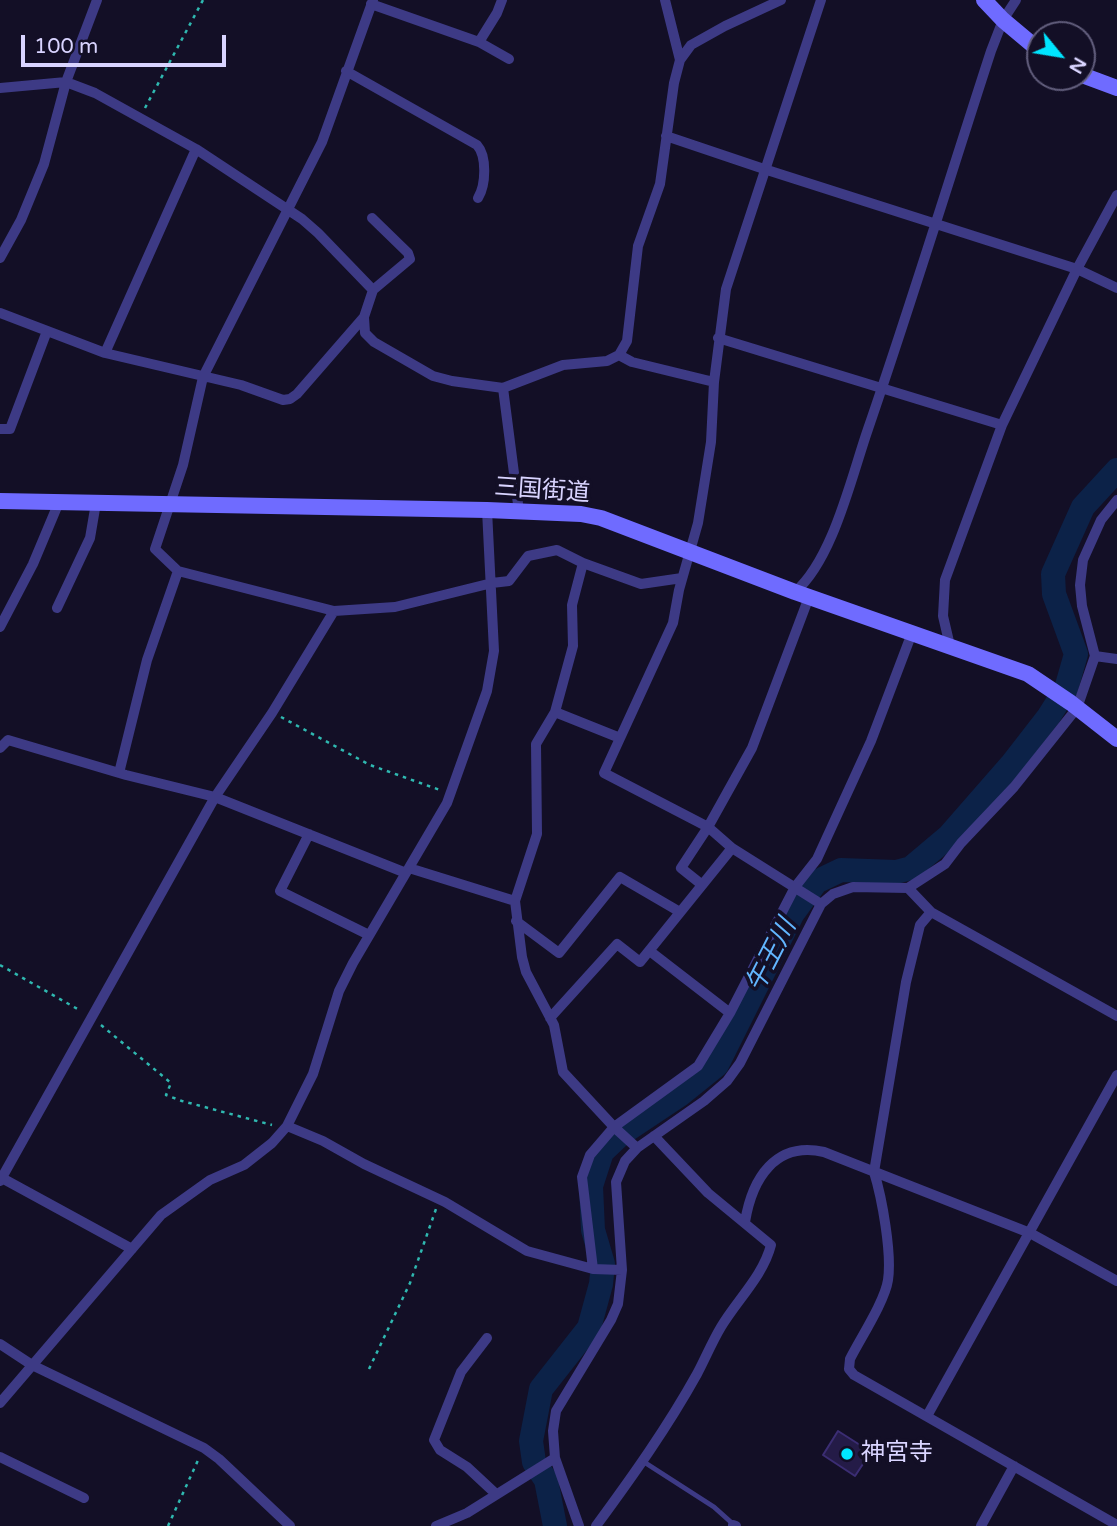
<!DOCTYPE html>
<meta charset="utf-8">
<style>
body{margin:0}
#map{position:relative;width:1117px;height:1526px;overflow:hidden;background:#130f26;font-family:"Varela Round",sans-serif}
canvas{display:block}
.north{position:absolute;left:1026px;top:21px;width:70px;height:70px;box-sizing:border-box;background:#130f26;border:2px solid #625e7d;border-radius:50%;rotate:120deg;font-size:19px;font-weight:700;line-height:28px;text-align:center;color:#d9d4ff}
.north::after{content:'';display:block;margin:auto;width:24px;height:32px;background:#00e5ff;clip-path:polygon(50% 0,100% 100%,50% 72%,0 100%)}
.scale{position:absolute;left:21px;top:35px;width:205px;height:32px;box-sizing:border-box;border:4px solid #d9d4ff;border-top:0;padding-left:9px;font-size:21px;line-height:24px;white-space:nowrap;color:#d9d4ff;-webkit-text-stroke:5px #130f26;paint-order:stroke}
</style>
<div id="map">
<canvas width="1117" height="1526"></canvas>
<div class="north">N</div>
<div class="scale">100 m</div>
</div>
<script>
const c = document.querySelector('canvas').getContext('2d');
c.lineJoin = 'round';
function trace(path, color, width, dash) { c.strokeStyle = color; c.lineWidth = width; c.lineCap = dash ? 'butt' : 'round'; c.setLineDash(dash || []); c.stroke(path); }
function fill(path, color) { c.fillStyle = color; c.fill(path, 'evenodd'); }
function label(font, color, halo, rows, align = 'center') {
  c.font = font + ' "Varela Round","Noto Sans JP",sans-serif'; c.lineWidth = 7; c.setLineDash([]); c.textBaseline = 'middle'; c.strokeStyle = halo; c.fillStyle = color; for (const [text, x, y, turn = 0] of rows) {
    c.save(); c.translate(x, y); c.rotate((+turn || 0) * Math.PI / 180); c.textAlign = isNaN(turn) ? turn : align; if (halo) c.strokeText(text, 0, 0); c.fillText(text, 0, 0); c.restore();
  }
}
trace(new Path2D(`
 M555 1526 546 1480 534 1462 531 1441 541 1389 589 1328 601 1284 603 1264 593 1230 591 1186 602 1152 621 1134 681 1094 717 1065 793 913 816 882 841 870 896 872 911 868 949 836 1011 765 1049 716 1066 689 1076 654 1054 594 1053 574 1083 507 1117 470`), '#0c2248', 24);
const building = new Path2D(`
 M838 1431 871 1452 855 1476 823 1455Z`);
fill(building, '#241b47');
trace(building, '#3b2d73', 2);
trace(new Path2D(`
 M145 108 203 0
 M281 717 370 765 440 790
 M0 965 81 1011
 M101 1025 171 1083 166 1095 182 1101 272 1125
 M369 1369 410 1283 436 1209
 M168 1526 199 1458`), '#2fb8b0', 2.5, [3.5, 5]);
trace(new Path2D(`
 M644 1462 714 1507 733 1524`), '#3d3a85', 5);
trace(new Path2D(`
 M373 0 322 142 203 377 183 465 155 549 178 571 334 611 395 607 492 583 509 581 528 556 557 550 583 563 641 584 682 578
 M665 0 680 60
 M371 4 479 42 509 59
 M479 42 497 13 502 0
 M346 71 477 145C487 156 486 185 478 198
 M0 88 66 82 95 93 196 149 302 219 318 233 373 290 364 317 365 333 374 342 433 376 452 381 503 388 563 365 607 361 619 355 627 341 638 246 660 184 674 83 680 60 691 45 725 26 781 0
 M666 136 764 169 1077 269 1117 288
 M372 218 408 253 410 259 373 290
 M0 258 21 220 44 164 66 82 97 0
 M0 313 105 353 241 385 283 400 290 399 297 394 364 317
 M718 338 1002 425
 M105 353 196 149
 M619 355 632 362 714 382
 M503 388 519 512
 M0 429H10L47 331
 M795 592C833 559 851 478 868 429 911 304 950 177 991 51L1003 20 1016 0
 M809 597 752 748 708 827 732 848 821 904
 M57 608 90 538 96 503
 M0 627 33 564 59 502
 M950 646 943 616 945 580 1002 425 1077 269 1117 195
 M1095 656 1117 659
 M555 712 620 738
 M0 748 8 740 126 775 215 797 406 873
 M119 773 147 660 178 571
 M309 834 280 891 369 935
 M409 868 515 901 522 957 526 972 554 1025 563 1072 614 1127 637 1148
 M701 884 681 868 708 827 604 773 673 623 679 590 698 523 711 442 714 382 726 289 821 0
 M908 888 931 912
 M515 901 537 834 536 744 555 712 573 646 572 605 583 563
 M516 921 559 953 620 877 680 912
 M651 952 730 1013
 M1117 1016 931 912 920 925 906 982 874 1172C882 1198 892 1253 888 1280 885 1301 860 1339 850 1359L849 1369 854 1375 1117 1525
 M550 1018 617 944 640 962 732 848
 M287 1126 323 1141 364 1164 445 1202 527 1251 593 1269 622 1270
 M0 1177 132 1249
 M0 1181 215 797 272 713 334 611
 M745 1222C752 1179 775 1141 824 1152L1030 1233 1117 1281
 M593 1269 582 1177 590 1155 614 1127 698 1066 730 1013 795 887 817 859 871 741 912 633
 M487 1338 461 1372 434 1440 440 1450 467 1467 496 1494
 M0 1344 32 1365 204 1448 219 1459 290 1526
 M0 1403 161 1215 210 1180 244 1165 272 1143 287 1126 313 1074 339 991 353 963 447 803 487 691 494 651 487 510
 M927 1416 1117 1075
 M0 1457 84 1498
 M733 1525 736 1526
 M436 1526 467 1513 555 1458
 M579 1526 555 1458 553 1431 556 1411 611 1320 618 1304 622 1270 616 1182 625 1161 637 1148 704 1101 727 1081 740 1063 821 904 833 894 853 887 908 888 945 864 961 843 1014 787 1077 708 1095 656 1082 606 1080 585 1083 560 1101 520 1117 500
 M596 1526C632 1477 667 1428 697 1374 705 1359 712 1342 721 1327 737 1300 763 1276 771 1245L708 1193 654 1136
 M981 1526 1014 1466`), '#3d3a85', 10);
trace(new Path2D(`
 M984 0 1003 20 1040 51
 M1082 75 1117 88
 M0 501 487 510 581 514 601 518 795 592 1028 674 1071 703 1117 739`), '#6f6bff', 16);
for (const [x, y, r, color] of [
 [847,1454,7,"#00e5ff"]
]) { const dot = new Path2D(); dot.arc(x, y, r, 0, 2 * Math.PI); c.fillStyle = color; c.fill(dot); trace(dot, '#130f26', 2.5); }
label('24px', '#d9d4ff', '#130f26', [
 ["三国街道",542,491,4]
]);
label('24px', '#d9d4ff', '#130f26', [
 ["神宮寺",861,1454]
], 'left');
label('italic 26px', '#62b6ff', '#130f26', [
 ["午王川",772,956,-63]
]);
</script>
